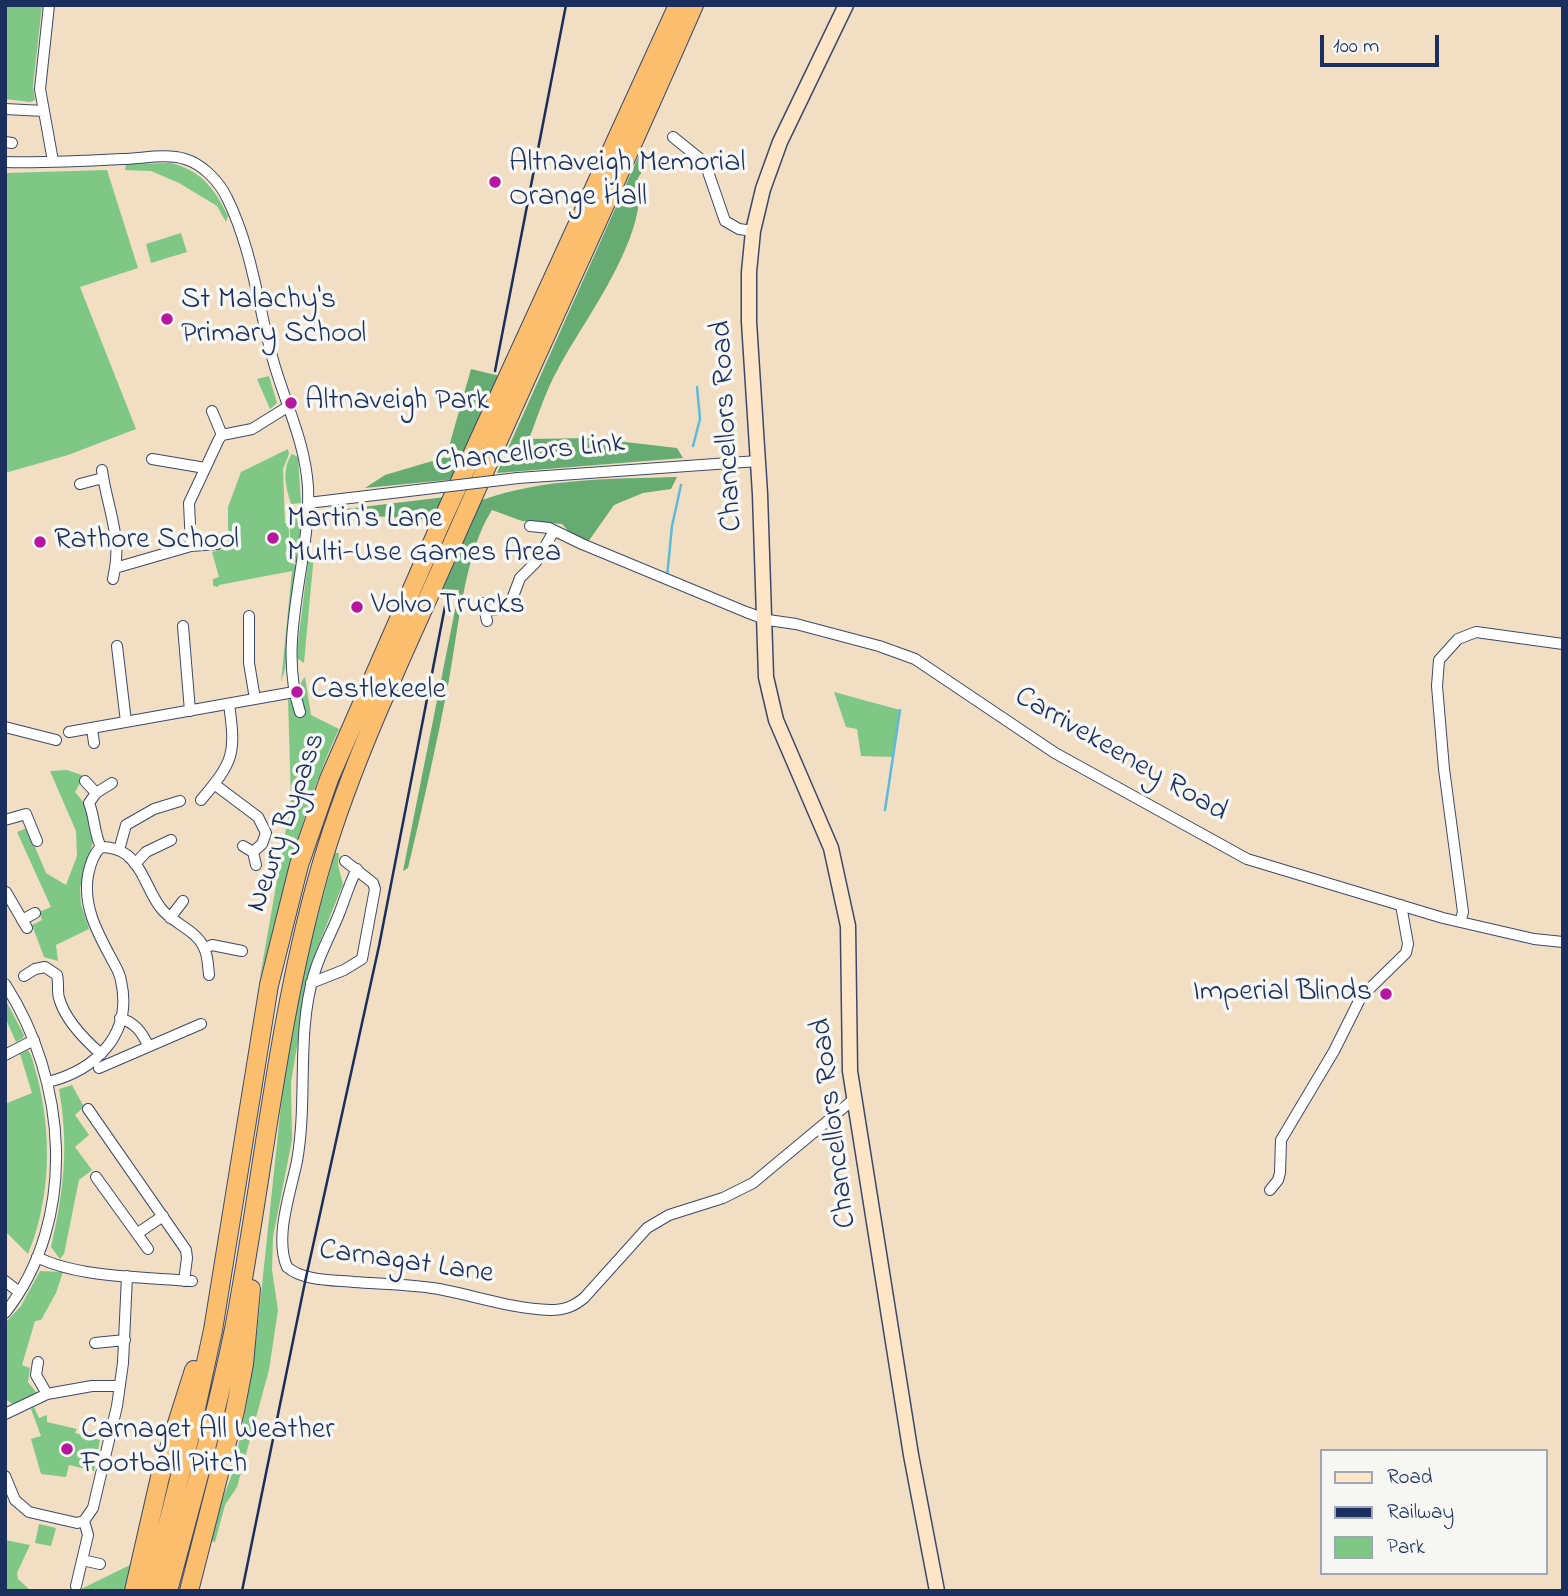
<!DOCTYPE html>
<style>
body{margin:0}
#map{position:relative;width:1568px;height:1596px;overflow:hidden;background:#f2dfc3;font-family:"Indie Flower",sans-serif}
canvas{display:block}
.frame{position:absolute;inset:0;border:7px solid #1b2f5e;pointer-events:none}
.legend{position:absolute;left:1320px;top:1449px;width:228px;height:126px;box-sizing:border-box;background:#f6f6f2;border:2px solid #9ea6b7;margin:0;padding:9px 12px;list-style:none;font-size:21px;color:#1b2f5e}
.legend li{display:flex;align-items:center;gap:14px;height:35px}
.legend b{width:35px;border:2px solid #9ea6b7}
.scale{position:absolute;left:1320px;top:35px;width:119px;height:32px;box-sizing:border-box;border:4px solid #1b2f5e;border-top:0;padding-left:9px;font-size:21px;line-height:24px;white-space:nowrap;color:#1b2f5e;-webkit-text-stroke:5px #f6f6f2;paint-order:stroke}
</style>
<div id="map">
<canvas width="1568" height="1596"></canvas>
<div class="frame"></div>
<ul class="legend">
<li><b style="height:9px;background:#fde5c5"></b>Road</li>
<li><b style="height:9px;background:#1b2f5e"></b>Railway</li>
<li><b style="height:19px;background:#7ec784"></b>Park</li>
</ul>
<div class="scale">100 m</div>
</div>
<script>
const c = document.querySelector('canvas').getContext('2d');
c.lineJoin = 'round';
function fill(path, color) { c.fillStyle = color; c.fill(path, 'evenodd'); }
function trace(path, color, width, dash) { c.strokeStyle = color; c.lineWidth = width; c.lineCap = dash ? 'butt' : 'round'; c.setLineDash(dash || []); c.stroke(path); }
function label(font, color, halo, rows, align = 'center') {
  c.font = font + ' "Indie Flower",sans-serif'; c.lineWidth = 7; c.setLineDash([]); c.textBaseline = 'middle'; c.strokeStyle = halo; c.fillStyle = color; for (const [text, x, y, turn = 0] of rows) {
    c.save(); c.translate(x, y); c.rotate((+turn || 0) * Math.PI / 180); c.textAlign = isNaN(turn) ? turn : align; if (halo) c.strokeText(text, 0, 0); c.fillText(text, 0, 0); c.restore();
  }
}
fill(new Path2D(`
 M5 5H42L33 86 35 100 30 102 5 99Z
 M171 163C202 171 214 188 228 216L226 222 217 206 179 183 151 171 125 170 126 164Z
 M107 170 138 268 80 287 136 429 68 455 5 473V173Z
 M181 233 187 252 151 263 146 244Z
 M269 376 277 403 270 409 257 379Z
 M288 449 289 454 283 469 285 523 288 524C290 534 289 546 285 554L288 555 290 563 297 565 285 669 281 682 292 571 219 585 218 587 213 586V579L219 577 212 552 228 547V507L241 472Z
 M292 454 298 457 301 503 291 504C286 487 281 470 292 454Z
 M302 507 298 557 297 563 291 560 289 513 290 510Z
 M309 554H314L304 663 298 659 297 651Z
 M305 677 311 715 339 729C301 810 282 898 259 983L291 800 288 699 292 701 298 714 304 715C301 702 295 688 305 677Z
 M834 692 900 710 893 757 861 756 857 729 846 727Z
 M67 770 84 776 75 792 90 810 96 831 80 888 81 904 89 929 56 945 58 961 44 957 32 925 42 920 39 912 51 907 17 832 27 828 46 873 66 885 77 856 76 831 50 771Z
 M335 853H339L338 865 343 884 312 961 295 1058 291 1083 292 1140 273 1237 272 1270 278 1310 269 1370 237 1487 225 1505 215 1542 211 1541 216 1516 233 1472 247 1402 257 1333 283 1086 294 1017 307 955Z
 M5 999 24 1035 23 1038 16 1042 5 1017Z
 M28 1050C33 1057 34 1067 37 1076 52 1133 51 1199 28 1254L5 1231V1104L32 1093 20 1054Z
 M72 1085 84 1107 75 1115 89 1135 75 1147 92 1170 79 1180 64 1254 60 1259 51 1247C64 1190 69 1147 59 1089Z
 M40 1271 63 1272 56 1293 41 1320 35 1321 22 1365 30 1368 28 1382 39 1396 16 1406 5 1399V1323L21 1306Z
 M34 1407 39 1418 47 1415V1422L77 1429 75 1433 100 1440 94 1471 69 1465 66 1477 41 1474 31 1439 41 1436 31 1409Z
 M39 1524 56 1528 51 1546 35 1543Z
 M5 1540 30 1545 17 1573 18 1579 31 1591H5Z
 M132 1564 126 1591H77Z`), '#7ec784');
fill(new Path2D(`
 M640 153 652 156 638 178C650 235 584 320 558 369 546 390 538 416 529 439L591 438 677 448 683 458 497 473Z
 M471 369 500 376 457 479 365 488 385 475 446 457Z
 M677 477 671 489 643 493 614 505 588 542 572 535 562 524 522 521 492 510C465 551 458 631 449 680 437 743 423 805 408 868L403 871 459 590 442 589 482 500C543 478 613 479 677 477Z
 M445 497 434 520 330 513 317 527V518L321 512Z`), '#66ac72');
trace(new Path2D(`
 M693 446 700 419 697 387
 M667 577 672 526 681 485
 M885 810 900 710`), '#5ebadc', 2.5);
const street = new Path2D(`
 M49 5 40 89 53 161
 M5 109 44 111
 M673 137 699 158 706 166 725 221 739 229 753 231
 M5 142 12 143
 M5 162C44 163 83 161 122 159 141 159 165 153 185 159 202 164 219 181 227 198 252 248 258 306 273 360 285 403 305 441 308 487 311 561 276 640 300 712
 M212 411 222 435
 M152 459 205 468
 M102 470C106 502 121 535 115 568L191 546 189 503 219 439 222 435 252 429 289 406
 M518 478 758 461
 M80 484 103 478
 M308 503 417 490
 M530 526 549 528 582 544 746 612 768 620 796 624 879 646 915 659 1055 753 1247 859 1443 918 1534 939 1563 942
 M191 546 217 544
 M113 579 115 568
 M483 603 487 621
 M485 611 509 607 520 578 536 562 554 531
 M249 616V663L255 699
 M183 626 190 711
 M117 646 126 722
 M5 727 56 740
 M92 728 94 743
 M69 732 294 692
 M85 781 96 793
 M214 784 258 817 266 833 262 844 253 852
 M201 800C234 761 236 754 229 704
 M5 820 26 814 37 841
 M243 846 253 852 256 865
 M101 847C94 834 95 818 89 803L96 793 112 783
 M119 850 126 825 154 809 180 801
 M135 864 146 852 171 840
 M357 869C349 884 345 899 339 914 331 934 320 953 314 974 296 1034 308 1099 297 1161 291 1191 274 1237 287 1267 303 1281 333 1280 354 1282 382 1284 411 1284 439 1289 476 1296 513 1309 550 1310 564 1310 573 1307 584 1298L647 1228 669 1215 723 1198 753 1183 854 1099
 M6 892 27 928
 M170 918 183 901
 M22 920 35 913
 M1460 922 1463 912 1444 769 1437 686 1439 660 1458 639 1476 632 1563 644
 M205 948 212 945 242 951
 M24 976 35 969 45 967 57 975C59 983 57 991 59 998 65 1020 85 1040 101 1054
 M311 983 344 970 362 959 375 889 373 883 345 861
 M5 984C67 1080 79 1219 5 1313
 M120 1018C135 1023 141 1031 148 1045
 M5 1055 34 1040
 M99 1068 201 1024
 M48 1082C96 1070 133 1034 121 981 120 972 114 964 110 956 96 930 83 905 88 875 90 865 93 854 101 847 111 847 119 849 127 855 143 868 148 891 160 907 171 923 196 929 204 948 208 955 208 967 209 975
 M88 1109 186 1250 187 1258 184 1281
 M96 1177 148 1249
 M1270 1190 1278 1180 1280 1173 1281 1140 1334 1051 1361 997 1406 953 1408 944 1401 905
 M138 1233 163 1216
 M37 1257C78 1278 146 1277 192 1281
 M5 1281 19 1292
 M95 1343 125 1340
 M38 1362 36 1375 47 1394
 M5 1414 47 1394 92 1386H120
 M5 1476 15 1500 29 1512 77 1523 84 1521 93 1508 117 1406 123 1363 127 1276
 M82 1560 100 1564
 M76 1586 88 1535 84 1521`);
const secondary = new Path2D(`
 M846 5 780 142 763 189 753 231 749 272V322L760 494 766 677 776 720 831 848 848 926 850 1071 911 1455 937 1591`);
const highway = new Path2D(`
 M134 1591 160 1477 194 1370
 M151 1591 190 1436 213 1330 269 985 299 865 329 779 440 525 678 5
 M168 1591C191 1504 216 1417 234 1329 263 1177 277 1022 319 873 350 764 400 662 445 560 527 374 613 191 694 5
 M189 1591 235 1411 244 1364 251 1289`);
trace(street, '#3b496d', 12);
trace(secondary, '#3b496d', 17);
trace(highway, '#3b496d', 20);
trace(street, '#fff', 10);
trace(secondary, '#fde5c5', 14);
trace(highway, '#fabe6d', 18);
trace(new Path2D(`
 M495 371 566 5
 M242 1591 305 1282 379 946 448 591`), '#1b2f5e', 2.5);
const streetBridge = new Path2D(`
 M417 490 518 478`);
trace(streetBridge, '#3b496d', 12, []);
trace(streetBridge, '#fff', 10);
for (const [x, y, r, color] of [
 [495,182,7,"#b5179e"],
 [167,319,7,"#b5179e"],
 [291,403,7,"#b5179e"],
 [273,538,7,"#b5179e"],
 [40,542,7,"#b5179e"],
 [357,607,7,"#b5179e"],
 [297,692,7,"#b5179e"],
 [1386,994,7,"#b5179e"],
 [67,1449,7,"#b5179e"]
]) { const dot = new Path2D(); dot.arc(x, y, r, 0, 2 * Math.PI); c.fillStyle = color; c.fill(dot); trace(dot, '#f6f6f2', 2.5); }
label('30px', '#1b2f5e', '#f6f6f2', [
 ["Altnaveigh Memorial",509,165],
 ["Orange Hall",509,199],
 ["St Malachy's",181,302],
 ["Primary School",181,336],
 ["Altnaveigh Park",305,403],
 ["Martin's Lane",287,521],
 ["Multi-Use Games Area",287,555],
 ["Rathore School",54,542],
 ["Volvo Trucks",371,607],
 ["Castlekeele",311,692],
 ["Imperial Blinds",1372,994,"right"],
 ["Carnaget All Weather",81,1432],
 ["Football Pitch",81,1466]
], 'left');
label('30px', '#1b2f5e', '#f6f6f2', [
 ["Chancellors Road",729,426,-93],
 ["Chancellors Link",530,455,-6],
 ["Carrivekeeney Road",1120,756,30],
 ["Newry Bypass",288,823,-71],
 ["Chancellors Road",836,1123,-97],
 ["Carnagat Lane",406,1264,8]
]);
</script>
